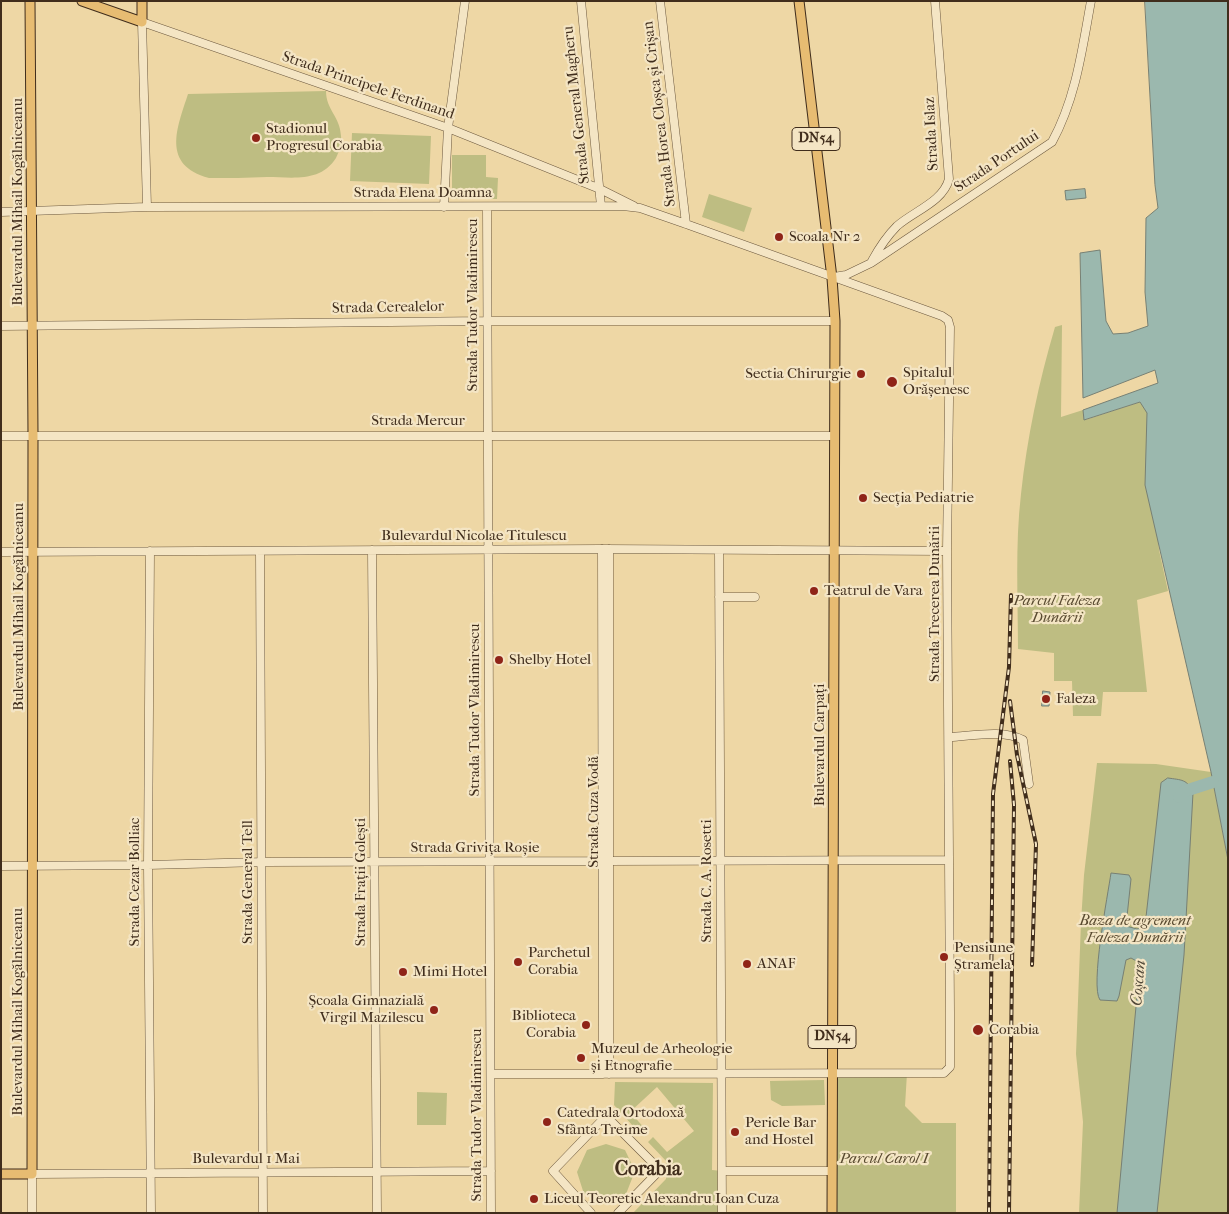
<!DOCTYPE html>
<meta charset="utf-8">
<style>
body{margin:0}
#map{position:relative;width:1229px;height:1214px;overflow:hidden;background:#eed7a5;font-family:"IM FELL French Canon",serif}
canvas{display:block}
.frame{position:absolute;inset:0;border:2px solid #402d1c;pointer-events:none}
</style>
<div id="map">
<canvas width="1229" height="1214"></canvas>
<div class="frame"></div>
</div>
<script>
const c = document.querySelector('canvas').getContext('2d');
c.lineJoin = 'round';
function fill(path, color) { c.fillStyle = color; c.fill(path, 'evenodd'); }
function trace(path, color, width, dash) { c.strokeStyle = color; c.lineWidth = width; c.lineCap = dash ? 'butt' : 'round'; c.setLineDash(dash || []); c.stroke(path); }
function label(font, color, halo, rows, align = 'center') {
  c.font = font + ' "IM FELL French Canon",serif'; c.lineWidth = 4.5; c.setLineDash([]); c.textBaseline = 'middle'; c.strokeStyle = halo; c.fillStyle = color; for (const [text, x, y, turn = 0] of rows) {
    c.save(); c.translate(x, y); c.rotate((+turn || 0) * Math.PI / 180); c.textAlign = isNaN(turn) ? turn : align; if (halo) c.strokeText(text, 0, 0); c.fillText(text, 0, 0); c.restore();
  }
}
fill(new Path2D(`
 M326 91C326 110 340 116 341 136 342 143 339 152 336 158 320 183 292 177 267 177 247 178 228 178 209 178 161 165 177 128 188 94Z
 M352 133 431 136 429 184 350 181Z
 M452 155H486V177L498 178 497 199H452Z
 M709 194 752 208 744 232 702 217Z
 M1062 325 1061 417 1083 410 1085 420 1140 402 1150 415 1159 550 1168 591 1137 600 1147 692H1103L1101 716H1073L1072 681H1054V653L1018 649C1018 598 1015 545 1021 494 1027 438 1039 381 1055 327Z
 M1097 763 1156 764 1211 772 1228 860V1213H1079L1083 1122 1076 1054 1081 922 1084 875Z
 M907 1073 905 1106 922 1123H956V1213H832V1074Z
 M824 1080 825 1105 782 1106 771 1100 770 1081Z
 M615 1082 713 1083 712 1170 722 1171V1213H633L666 1179V1161L648 1142 653 1137 667 1152 694 1131 657 1087 630 1112 647 1131 642 1136 614 1105Z
 M417 1092 447 1093 446 1125H417Z
 M606 1144 625 1150 635 1171 626 1194 605 1202 584 1194 577 1172 587 1150Z`), '#bebd82');
const water = new Path2D(`
 M1145 1H1228V860L1211 772 1145 485 1147 413 1140 402 1084 420 1083 410 1158 383 1155 370 1083 398 1080 253 1100 250 1106 321 1113 334 1128 333 1148 326 1145 292 1146 218 1158 208 1155 185Z
 M1085 189 1086 198 1066 200 1065 191Z
 M1043 691 1050 692 1049 706H1042Z
 M1168 778C1181 780 1188 779 1193 793L1184 955 1157 1213H1117L1140 963 1131 958 1126 960 1119 996 1117 1001 1100 1000C1090 986 1108 894 1111 873L1129 875 1131 879 1126 926 1137 929 1145 926 1161 783Z`);
fill(water, '#9bb8ae');
trace(water, '#778074', 1);
trace(new Path2D(`
 M1179 797 1185 791 1213 782`), '#9bb8ae', 12);
const minor = new Path2D(`
 M581 1 601 206
 M660 1 686 224
 M147 207 142 22 448 128 600 189 634 206
 M444 207 448 128 465 1
 M487 207 491 1213
 M1 212 147 207 623 206 640 208 686 224 942 316 948 320 950 327 947 551 950 1012V1067L944 1073 491 1074
 M872 261C879 248 886 237 897 226 914 211 943 202 949 179L935 1
 M834 277 846 275 871 263 1052 142C1076 98 1082 50 1091 1
 M1 326 487 321H835
 M1 436H835
 M602 549 603 1074
 M372 550 377 1213
 M719 550 722 1213
 M150 551 148 865 151 1213
 M260 551 263 1213
 M1 552 602 549 947 551
 M719 597H755
 M950 737C971 736 1004 729 1023 740L1029 784
 M1 866 148 865 262 862 948 860
 M609 1074V549
 M722 1171H832
 M32 1213V1174L491 1171
 M591 1213 553 1171 606 1116 660 1170 618 1213`);
const major = new Path2D(`
 M82 1 142 22V1
 M799 1 832 278 835 321 832 1213
 M1 1174H32L33 435 30 1`);
trace(minor, '#6c583e', 9);
trace(major, '#402d1c', 11);
trace(minor, '#f4e5c4', 8);
trace(major, '#e7bc72', 9);
const rail = new Path2D(`
 M1010 701 1017 755 1036 844 1032 965
 M989 1213 993 794 1009 667 1011 595
 M1009 1213 1014 805 1010 761`);
trace(rail, '#402d1c', 4);
trace(rail, '#f4e5c4', 2, [5.5]);
for (const [x, y, r, color] of [
 [256,138,5,"#8f2418"],
 [779,237,5,"#8f2418"],
 [861,374,5,"#8f2418"],
 [892,382,6,"#8f2418"],
 [863,498,5,"#8f2418"],
 [814,591,5,"#8f2418"],
 [499,660,5,"#8f2418"],
 [1046,699,5,"#8f2418"],
 [944,957,5,"#8f2418"],
 [518,962,5,"#8f2418"],
 [747,964,5,"#8f2418"],
 [403,972,5,"#8f2418"],
 [434,1010,5,"#8f2418"],
 [586,1025,5,"#8f2418"],
 [978,1030,6,"#8f2418"],
 [581,1058,5,"#8f2418"],
 [547,1122,5,"#8f2418"],
 [735,1132,5,"#8f2418"],
 [534,1199,5,"#8f2418"]
]) { const dot = new Path2D(); dot.arc(x, y, r, 0, 2 * Math.PI); c.fillStyle = color; c.fill(dot); trace(dot, '#f4e5c4', 2); }
for (const [x, y, w] of [
 [816,139,48],
 [832,1037,48]
]) { const box = new Path2D(); box.roundRect(x - w / 2, y - 11.5, w, 23, 4); c.fillStyle = '#f4e5c4'; c.fill(box); trace(box, '#402d1c', 1); }
label('bold 14px', '#402d1c', null, [
 ["DN54",816,139],
 ["DN54",832,1037]
]);
label('15px', '#402d1c', '#f4e5c4', [
 ["Strada Principele Ferdinand",368,86,19],
 ["Strada General Magheru",577,105,-96],
 ["Strada Horea Cloșca și Crișan",660,114,-97],
 ["Strada Islaz",932,134,-93],
 ["Strada Portului",997,162,-34],
 ["Strada Elena Doamna",423,193],
 ["Bulevardul Mihail Kogălniceanu",18,202,-90],
 ["Strada Tudor Vladimirescu",473,305,-90],
 ["Strada Cerealelor",388,308,-1],
 ["Strada Mercur",418,421],
 ["Bulevardul Nicolae Titulescu",474,536],
 ["Strada Trecerea Dunării",935,604,-90],
 ["Bulevardul Mihail Kogălniceanu",19,607,-90],
 ["Strada Tudor Vladimirescu",475,710,-90],
 ["Bulevardul Carpați",820,745,-90],
 ["Strada Cuza Vodă",594,812,-90],
 ["Strada Grivița Roșie",475,848],
 ["Strada C. A. Rosetti",707,881,-90],
 ["Strada Cezar Bolliac",135,882,-90],
 ["Strada General Tell",248,882,-90],
 ["Strada Frații Golești",361,882,-90],
 ["Bulevardul Mihail Kogălniceanu",18,1012,-90],
 ["Strada Tudor Vladimirescu",477,1115,-90],
 ["Bulevardul 1 Mai",246,1159]
]);
label('15px', '#402d1c', '#f4e5c4', [
 ["Stadionul",266,129],
 ["Progresul Corabia",266,146],
 ["Scoala Nr 2",789,237],
 ["Spitalul",903,373],
 ["Orășenesc",903,390],
 ["Sectia Chirurgie",851,374,"right"],
 ["Secția Pediatrie",873,498],
 ["Teatrul de Vara",824,591],
 ["Shelby Hotel",509,660],
 ["Faleza",1056,699],
 ["Pensiune",954,948],
 ["Ștramela",954,965],
 ["Parchetul",528,953],
 ["Corabia",528,970],
 ["ANAF",757,964],
 ["Mimi Hotel",413,972],
 ["Școala Gimnazială",424,1001,"right"],
 ["Virgil Mazilescu",424,1018,"right"],
 ["Biblioteca",576,1016,"right"],
 ["Corabia",576,1033,"right"],
 ["Corabia",989,1030],
 ["Muzeul de Arheologie",591,1049],
 ["și Etnografie",591,1066],
 ["Catedrala Ortodoxă",557,1113],
 ["Sfânta Treime",557,1130],
 ["Pericle Bar",745,1123],
 ["and Hostel",745,1140],
 ["Liceul Teoretic Alexandru Ioan Cuza",544,1199]
], 'left');
label('italic 15px', '#594a30', '#f4e5c4', [
 ["Parcul Faleza",1057,601],
 ["Dunării",1057,618],
 ["Baza de agrement",1135,921],
 ["Faleza Dunării",1135,938],
 ["Parcul Carol I",884,1159]
]);
label('italic 16px', '#524939', '#f4e5c4', [
 ["Coșcan",1139,983,-85]
]);
label('bold 20px', '#402d1c', '#f4e5c4', [
 ["Corabia",648,1170]
]);
</script>
